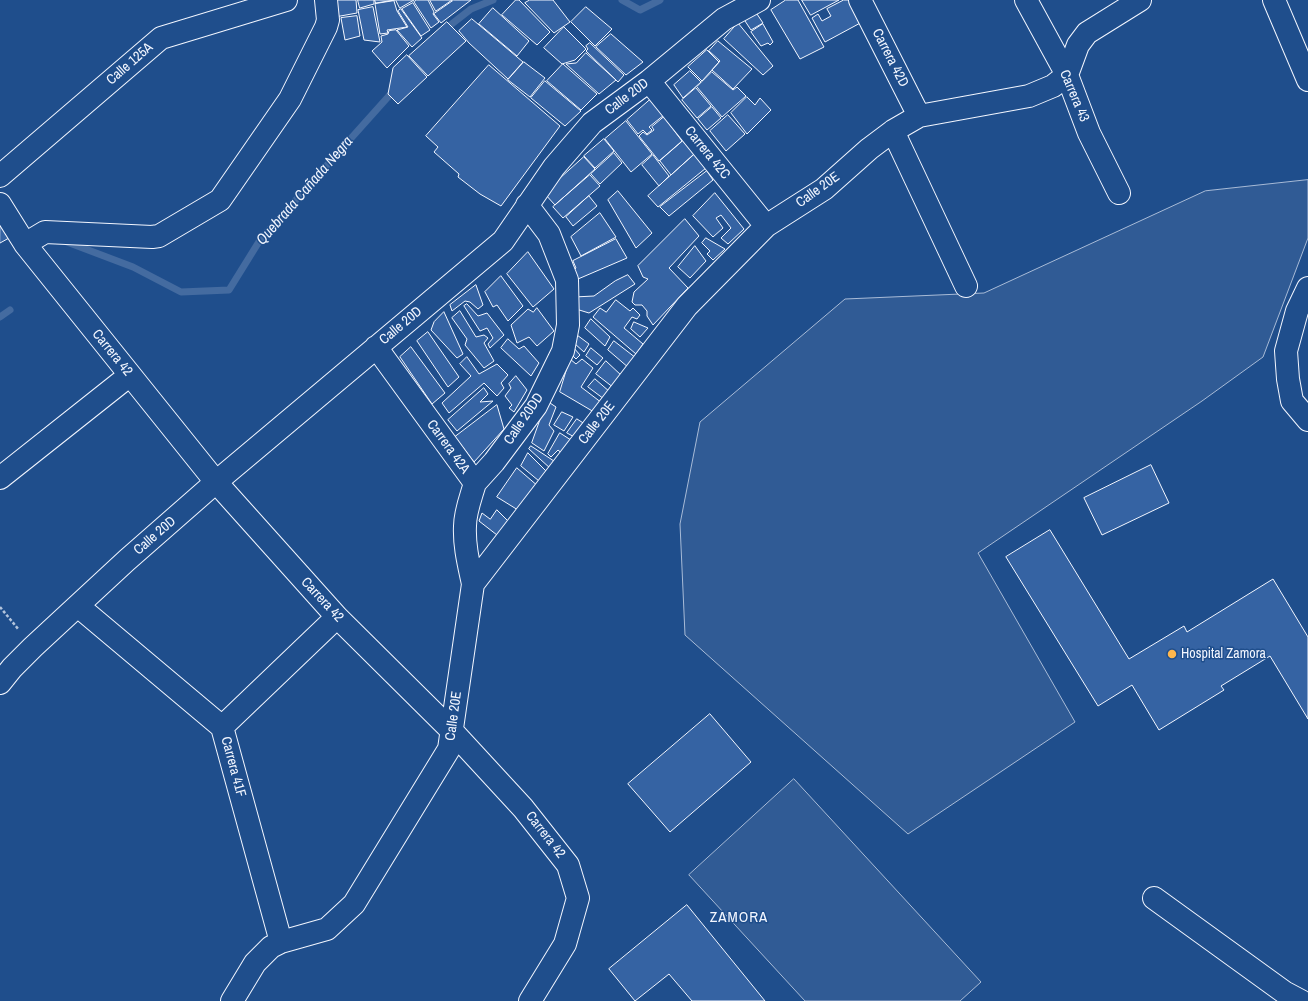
<!DOCTYPE html>
<meta charset="utf-8">
<style>
body{margin:0}
canvas{display:block;background:#1f4e8c}
</style>
<canvas width="1308" height="1001"></canvas>
<script>
const c = document.querySelector('canvas').getContext('2d');
c.lineJoin = 'round';
function fill(path, color) { c.fillStyle = color; c.fill(path, 'evenodd'); }
function trace(path, color, width, dash) { c.strokeStyle = color; c.lineWidth = width; c.lineCap = dash ? 'butt' : 'round'; c.setLineDash(dash || []); c.stroke(path); }
function label(font, color, halo, rows, align = 'center') {
  c.font = font + ' "Archivo Narrow",sans-serif'; c.lineWidth = 3; c.setLineDash([]); c.textBaseline = 'middle'; c.strokeStyle = halo; c.fillStyle = color; for (const [text, x, y, turn = 0] of rows) {
    c.save(); c.translate(x, y); c.rotate((+turn || 0) * Math.PI / 180); c.textAlign = isNaN(turn) ? turn : align; if (halo) c.strokeText(text, 0, 0); c.fillText(text, 0, 0); c.restore();
  }
}
const green = new Path2D(`
 M1308 180V238L1263 357 1202 401 978 553 1075 722 908 834 685 635 680 524 700 422 845 299 984 293 1205 191Z
 M794 779 981 982 960 1001H805L689 875Z`);
fill(green, '#305b95');
trace(green, '#a8bbd7', 1);
trace(new Path2D(`
 M622 0 640 10 660 0
 M444 30 471 9 493 0
 M67 242 133 267 181 292 229 290 260 240 396 88
 M0 317 10 310`), '#446ba0', 7);
const building = new Path2D(`
 M334 0H356L357 13 335 17Z
 M358 0H374V4L360 8Z
 M375 0H395L376 3Z
 M396 0H414L400 8Z
 M417 0H428L434 12 433 14 439 22 431 28 414 2Z
 M430 0H452L436 11Z
 M454 0H471L441 23 434 14Z
 M516 0H519L550 32 537 45 502 15Z
 M530 0H553L570 22 554 33 525 3Z
 M786 0H798L824 47 800 59 771 10Z
 M802 0H839L811 15Z
 M844 0H853L864 21 825 42 812 18 818 14 822 21 831 16 827 9Z
 M394 1 397 11 407 27 387 30 388 33 380 34 375 4Z
 M413 3 430 30 421 36 402 9Z
 M373 7 380 42 364 40 358 10Z
 M586 7 612 29 595 46 571 22Z
 M493 8 529 41 517 56 479 24Z
 M401 9 422 38 412 47 397 30 408 27 398 11Z
 M755 11 763 23 751 30 743 18Z
 M357 16 360 36 345 40 341 18Z
 M472 19 523 62 508 79 469 43 459 31Z
 M447 22 466 41 428 76 409 56Z
 M738 23 773 66 763 75 724 39Z
 M763 24 773 42 770 45 768 43 761 46 751 32Z
 M564 27 586 49 575 60 562 64 544 48Z
 M396 30 409 46 387 68 372 51 382 42 381 36 388 34 389 31Z
 M611 34 643 62 626 75 596 47Z
 M718 41 752 69 733 89 712 70 720 61 709 51Z
 M590 43 624 75 618 82 586 51 588 49 586 46Z
 M707 50 719 62 702 81 688 67Z
 M586 53 616 80 599 94 566 64 576 63Z
 M407 55 427 77 398 104 388 94 393 68Z
 M524 62 545 78 530 97 508 80Z
 M563 64 597 94 581 110 547 81Z
 M489 65 560 126 501 206 480 194 458 177 459 174 434 152 438 147 426 136Z
 M690 71 701 82 683 98 674 85Z
 M712 72 733 90 737 87 746 96 722 117 697 87Z
 M545 81 581 111 565 126 531 98Z
 M696 88 711 106 697 118 682 100Z
 M747 97 755 105 760 98 771 110 747 134 731 113Z
 M651 99 664 115 649 127 652 130 647 134 643 130 638 134 627 120Z
 M712 107 721 118 707 130 698 119Z
 M728 115 745 134 726 151 710 131Z
 M664 117 682 141 659 161 639 136 643 132 647 135 654 130 652 127Z
 M626 121 652 154 631 172 605 139Z
 M604 139 614 151 595 168 584 156Z
 M683 141 694 154 671 175 660 161Z
 M614 153 622 163 600 184 591 174Z
 M695 154 706 168 658 207 648 196Z
 M653 155 669 176 659 186 642 165Z
 M584 157 595 169 555 205 544 193Z
 M707 171 713 180 669 216 660 207Z
 M590 175 600 186 563 218 553 207Z
 M618 191 652 233 636 248 608 200Z
 M715 193 744 229 728 244 721 238 731 228 721 215 716 218 723 228 713 237 693 216Z
 M589 196 597 206 573 226 566 217Z
 M600 213 616 237 581 256 571 237Z
 M685 219 699 236 669 268 688 288 653 325 647 316V311L642 305H635L632 302 634 292 648 279 643 277 638 266Z
 M0 223 9 238 0 243Z
 M706 238 725 249 713 260 707 254 710 251 702 243Z
 M616 239 627 258 578 279 573 271 576 268 573 261Z
 M695 246 706 261 690 278 678 267Z
 M528 252 554 289 533 307 507 274Z
 M628 275 635 284 589 313 576 309 574 297 594 296 615 281Z
 M501 276 523 306 508 321 497 305 493 307 485 292Z
 M476 285 483 305 478 309 470 302 465 301 452 311 450 305Z
 M616 300 630 311 633 308 640 315 637 319 632 317 624 328 643 344 636 354 593 317 600 308 606 312Z
 M467 304 478 316 487 313 504 335 490 348 488 344 493 338 487 328 480 331 464 306Z
 M537 308 554 331 537 346 529 337 517 343 511 325 528 309 533 312Z
 M460 311 476 337 484 335 488 338 484 343 494 361 484 368 465 345 467 339 452 318Z
 M444 312 463 354 457 358 431 330 434 322Z
 M591 319 610 337 605 346 585 328Z
 M634 322 648 328 640 337 631 329Z
 M428 332 459 377 448 387 417 341Z
 M577 335 589 344 584 352 574 343Z
 M508 339 519 349 524 346 539 363 531 376 501 348Z
 M614 341 636 358 629 368 608 350Z
 M411 347 445 393 432 404 400 357Z
 M573 347 580 355 576 359 571 354Z
 M591 348 603 358 597 365 586 356Z
 M467 357 479 374 497 364 508 375 501 383 504 388 497 396 484 383 449 413 442 403 471 376 460 364Z
 M570 359 576 364 582 359 593 368 581 387 602 403 594 412 560 392Z
 M606 361 622 376 614 388 596 374Z
 M516 376 527 390 514 412 509 408 512 405 505 396 511 388 509 384Z
 M595 379 610 392 604 399 588 387Z
 M484 388 488 394 480 402 493 401 457 431 448 420Z
 M547 401 556 407 549 425 554 431 544 451 532 443Z
 M497 405 504 429 474 462 455 437Z
 M562 412 573 417 564 431 554 425Z
 M577 419 588 426 578 439 567 433Z
 M560 433 574 442 565 456 558 450 551 457 548 454Z
 M531 446 557 463 551 469 529 449Z
 M528 453 547 472 539 481 521 466Z
 M1151 465 1169 503 1102 535 1084 498Z
 M517 468 539 487 518 510 497 497Z
 M497 510 508 521 497 535 479 521 482 513 490 519Z
 M1050 530 1129 659 1184 626 1187 632 1273 579 1308 637V719L1270 656 1221 686 1224 690 1159 730 1132 685 1098 706 1006 557Z
 M710 714 751 762 670 832 628 784Z
 M687 905 765 1001H692L669 974 635 1001 609 969Z`);
fill(building, '#3563a3');
trace(building, '#f2f6ff', 1);
const minor = new Path2D(`
 M860 0 919 116
 M1026 0 1067 75 1089 133 1119 193
 M1274 0 1308 80
 M649 81 766 226
 M893 131 966 286
 M0 176 161 38 286 0
 M0 204 25 244 216 482 337 617 452 731 523 808 568 865 578 898 565 944 530 1001
 M25 244 45 232 152 237 159 236 220 200 290 99 326 27 328 20 326 0
 M1308 288 1297 311 1286 351 1288 379 1292 401 1308 420
 M376 347 475 483C471 497 465 512 465 526 464 546 469 565 473 584
 M0 478 130 375
 M475 483 494 462 536 406 563 351 568 325 567 280 549 234 527 205
 M78 606 222 727 281 942
 M0 683 12 668 33 647 127 560 216 482 503 241 554 167 592 123 649 81 724 19 759 0
 M222 727 337 617
 M1154 898 1284 992 1301 1001
 M232 1001 255 963 271 947 281 942 327 929 354 904 449 749 473 584 687 306 766 226 824 189 869 149 893 131 919 116 1029 96 1053 86 1067 75 1078 45 1087 33 1140 0`);
trace(minor, '#f2f6ff', 24);
trace(new Path2D(`
 M0 607 19 630`), '#b3c4dc', 2.5, [3, 2]);
trace(minor, '#1f4e8c', 22);
for (const [x, y, r, color] of [
 [1172,654,5,"#ffb74d"]
]) { const dot = new Path2D(); dot.arc(x, y, r, 0, 2 * Math.PI); c.fillStyle = color; c.fill(dot); trace(dot, '#1f4e8c', 1.5); }
label('14px', '#f2f6ff', '#1f4e8c', [
 ["Carrera 42D",890,58,63],
 ["Calle 125A",130,64,-41],
 ["Carrera 43",1074,96,67],
 ["Calle 20D",627,97,-37],
 ["Carrera 42C",707,153,51],
 ["Calle 20E",818,190,-36],
 ["Calle 20D",401,326,-40],
 ["Carrera 42",112,353,51],
 ["Calle 20DD",524,419,-56],
 ["Calle 20E",597,423,-52],
 ["Carrera 42A",448,447,54],
 ["Calle 20D",155,536,-41],
 ["Carrera 42",322,600,47],
 ["Calle 20E",454,716,-82],
 ["Carrera 41F",233,767,75],
 ["Carrera 42",545,835,52]
]);
label('14px', '#f2f6ff', '#1f4e8c', [
 ["Hospital Zamora",1181,654]
], 'left');
label('italic 15px', '#f2f6ff', '#1f4e8c', [
 ["Quebrada Cañada Negra",305,191,-49]
]);
c.letterSpacing = '1px';
label('15px', '#f2f6ff', '#1f4e8c', [
 ["ZAMORA",739,918]
]);
c.letterSpacing = '0px';
</script>
